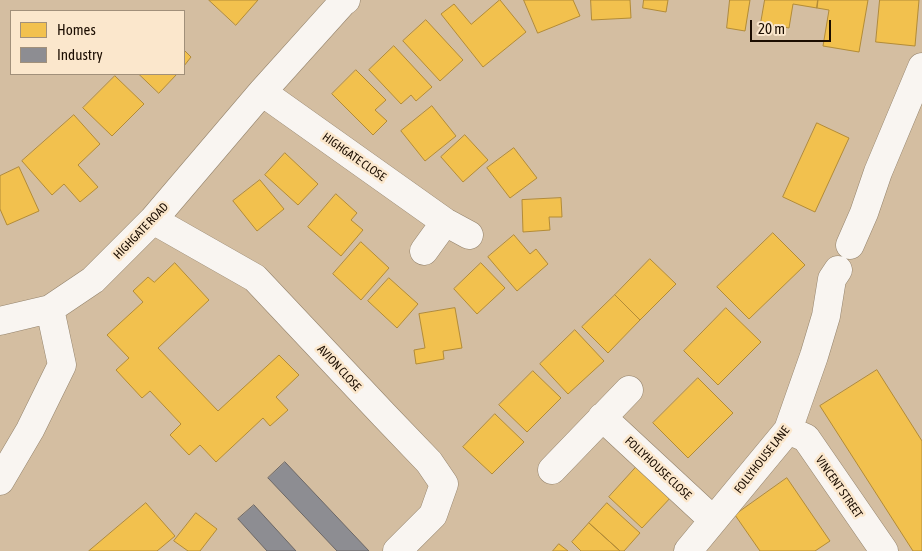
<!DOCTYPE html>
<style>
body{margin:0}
#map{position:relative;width:922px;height:551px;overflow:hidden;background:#d4bea1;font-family:"Asap Condensed",sans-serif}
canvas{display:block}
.legend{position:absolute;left:10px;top:10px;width:175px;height:65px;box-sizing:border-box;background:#fbe7cc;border:1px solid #a1907a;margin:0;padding:6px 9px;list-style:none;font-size:15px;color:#1b0d00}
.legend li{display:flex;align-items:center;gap:10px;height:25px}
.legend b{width:25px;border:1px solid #a1907a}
.scale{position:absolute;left:750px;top:20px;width:81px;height:22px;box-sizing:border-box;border:2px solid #1b0d00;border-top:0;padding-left:6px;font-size:15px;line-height:18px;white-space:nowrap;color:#1b0d00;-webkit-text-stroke:4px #fbe7cc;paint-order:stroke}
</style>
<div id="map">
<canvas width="922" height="551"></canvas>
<ul class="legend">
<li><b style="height:14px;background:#f2c14e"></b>Homes</li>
<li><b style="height:14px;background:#8d8d92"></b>Industry</li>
</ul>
<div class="scale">20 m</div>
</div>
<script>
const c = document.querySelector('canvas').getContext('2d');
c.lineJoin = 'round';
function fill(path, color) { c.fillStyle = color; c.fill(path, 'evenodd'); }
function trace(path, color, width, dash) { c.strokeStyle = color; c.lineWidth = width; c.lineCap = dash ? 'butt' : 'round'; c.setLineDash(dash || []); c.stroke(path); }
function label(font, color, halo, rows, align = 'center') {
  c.font = font + ' "Asap Condensed",sans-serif'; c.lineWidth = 5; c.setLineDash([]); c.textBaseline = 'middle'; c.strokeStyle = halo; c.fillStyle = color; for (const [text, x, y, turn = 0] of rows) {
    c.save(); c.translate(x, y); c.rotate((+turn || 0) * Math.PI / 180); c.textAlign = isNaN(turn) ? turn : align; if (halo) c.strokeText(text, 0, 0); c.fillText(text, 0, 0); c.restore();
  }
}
const homes = new Path2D(`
 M209 0H258L236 25Z
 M500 0 526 32 483 67 441 14 454 4 471 24Z
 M524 0H573L580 16 538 33Z
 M591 0H630L631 18 592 20Z
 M644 0H668L666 12 643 8Z
 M730 0H750L745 31 727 28Z
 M765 0H818L817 8 793 4 789 28 761 23Z
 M818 0H868L859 52 823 46 829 10 817 8Z
 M880 0H919L915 46 876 42Z
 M426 20 463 60 440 81 403 41Z
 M394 46 432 87 416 101 411 95 401 104 369 70Z
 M184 50 191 57 184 66Z
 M356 70 386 100 375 110 387 121 373 135 332 94Z
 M139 74H177L159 93Z
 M115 76 144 104 112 136 83 108Z
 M432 106 456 136 425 161 401 131Z
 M74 115 100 144 78 165 98 187 80 202 64 184 52 195 22 161Z
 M817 123 849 138 815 212 783 197Z
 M465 135 488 160 463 182 441 157Z
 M514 148 537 178 510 198 487 168Z
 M285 153 318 184 298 205 265 175Z
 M19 167 39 211 7 225 0 209V176Z
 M260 180 284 209 257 231 233 201Z
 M336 194 357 213 351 220 363 230 341 256 308 227Z
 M561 198 562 217H549L550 230 523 232 522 200Z
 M773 233 805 265 749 319 717 287Z
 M514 235 530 254 536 249 548 264 517 291 488 257Z
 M361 242 389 268 361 300 333 274Z
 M650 259 676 284 640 320 615 295Z
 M175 263 209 300 158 348 218 411 279 355 299 375 276 397 288 410 270 426 263 418 216 462 200 445 189 455 170 435 181 424 150 391 142 398 116 370 129 358 107 335 143 302 133 291 148 277 154 282Z
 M481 263 505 288 477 314 454 289Z
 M389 278 418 304 397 328 368 301Z
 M615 295 640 320 608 353 582 327Z
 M455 308 462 348 443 351 444 359 416 364 414 350 425 348 419 314Z
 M726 308 761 342 718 385 684 351Z
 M575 330 604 361 568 394 540 364Z
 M877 370 922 441V551H913L820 406Z
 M533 371 561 398 527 432 499 405Z
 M698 378 733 413 688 458 653 423Z
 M495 414 524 442 492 474 463 447Z
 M639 464 673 495 642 528 609 497Z
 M787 478 830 541 815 551H760L735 515Z
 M146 503 175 536 157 551H89Z
 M607 503 640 533 624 551H620L589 523Z
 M196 513 217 529 200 551H188L174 541Z
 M589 523 620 551H581L572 542Z
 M559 544 568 551H553Z`);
fill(homes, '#f2c14e');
trace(homes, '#b28b37', 1);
const industry = new Path2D(`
 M285 462 369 551H337L268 478Z
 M254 505 296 551H267L238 519Z`);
fill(industry, '#8d8d92');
trace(industry, '#6b6766', 1);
const minor = new Path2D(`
 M262 92 445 222 469 235
 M153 220 255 278 383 414 429 462 444 484 433 515 397 551
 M850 245 864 213 878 172 922 67
 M424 251 445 222
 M0 321 50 309 93 280 153 220 262 92 343 2 346 0
 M602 417 713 520
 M788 430 806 438 884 551
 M552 470 629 390
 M0 481 30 430 62 365 50 309
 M688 551 788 430 814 356 826 316 832 279 838 270`);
trace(minor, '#93826b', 29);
trace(minor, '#f9f5f1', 28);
label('12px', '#1b0d00', '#fbe7cc', [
 ["HIGHGATE CLOSE",354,157,35],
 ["HIGHGATE ROAD",141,231,-46],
 ["AVION CLOSE",339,368,47],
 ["FOLLYHOUSE LANE",762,460,-52],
 ["FOLLYHOUSE CLOSE",658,468,43],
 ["VINCENT STREET",839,487,55]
]);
</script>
